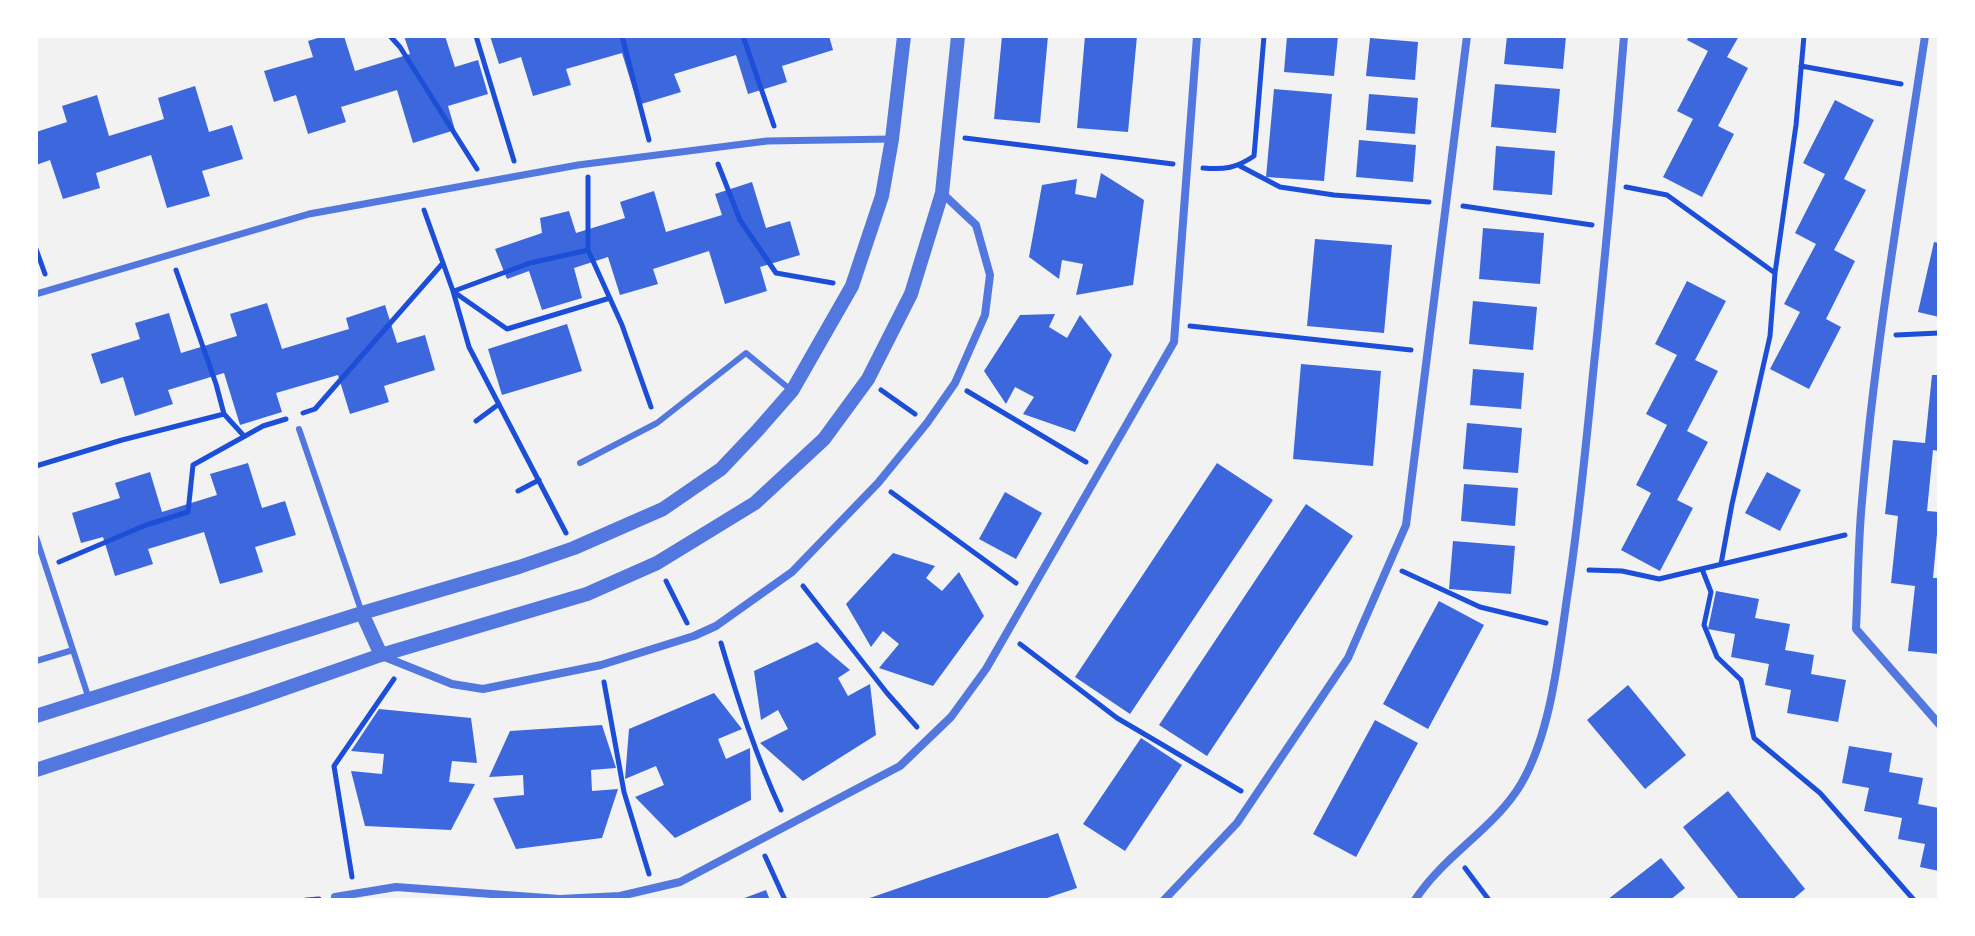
<!DOCTYPE html>
<style>
body{margin:0}
#map{position:relative;width:1975px;height:936px;overflow:hidden;background:#f2f2f2;font-family:Georgia,serif}
canvas{display:block}
.frame{position:absolute;inset:0;border:38px solid #fff;pointer-events:none}
</style>
<div id="map">
<canvas width="1975" height="936"></canvas>
<div class="frame"></div>
</div>
<script>
const c = document.querySelector('canvas').getContext('2d');
c.lineJoin = 'round';
function fill(path, color) { c.fillStyle = color; c.fill(path, 'evenodd'); }
function trace(path, color, width, dash) { c.strokeStyle = color; c.lineWidth = width; c.lineCap = dash ? 'butt' : 'round'; c.setLineDash(dash || []); c.stroke(path); }
fill(new Path2D(`
 M324 36H344L355 71 410 54 404 36H445L455 67 478 60 488 94 448 106 455 130 413 143 397 90 341 107 346 122 308 134 296 95 274 102 264 71 313 57 308 41Z
 M490 36H829L833 50 782 66 787 82 748 94 736 55 674 74 681 92 638 105 622 53 566 69 571 85 533 96 521 57 499 64Z
 M1002 36H1048L1040 123 994 119Z
 M1085 36H1137L1128 132 1077 128Z
 M1287 36H1338L1334 76 1284 72Z
 M1507 36H1566L1563 69 1504 64Z
 M1689 36H1739L1727 57 1748 68 1718 126 1734 134 1702 197 1663 177 1693 119 1677 111 1708 51 1687 40Z
 M1370 38 1418 42 1415 80 1366 76Z
 M1495 84 1560 89 1556 133 1491 127Z
 M195 86 209 132 232 125 243 159 202 171 210 196 167 208 151 155 96 173 100 188 63 199 50 160 36 165V132L67 122 62 106 97 95 109 136 164 119 158 98Z
 M1274 89 1332 94 1324 181 1266 177Z
 M1369 94 1418 98 1415 134 1366 130Z
 M1835 100 1874 120 1844 179 1866 190 1834 250 1855 261 1826 319 1841 327 1809 389 1770 369 1800 312 1784 304 1816 244 1795 233 1825 174 1803 163Z
 M1359 140 1416 145 1413 182 1356 177Z
 M1496 146 1555 151 1552 195 1493 190Z
 M1101 173 1144 200 1133 285 1076 295 1083 264 1062 260 1059 279 1029 257 1042 185 1077 179 1075 194 1096 198Z
 M752 182 766 228 790 221 800 255 760 267 767 291 725 304 709 251 653 269 658 284 620 295 608 257 574 268 582 298 542 310 529 271 507 279 495 249 542 233 540 218 569 211 576 233 625 218 620 202 654 191 666 232 722 215 715 194Z
 M1483 228 1544 233 1540 284 1479 279Z
 M1315 239 1392 245 1384 333 1307 326Z
 M1934 242 1939 243V317L1918 312Z
 M1687 281 1726 301 1695 360 1718 371 1687 431 1708 442 1677 500 1693 508 1660 571 1621 550 1651 493 1636 485 1667 425 1646 414 1677 355 1655 344Z
 M1473 301 1537 307 1533 350 1469 344Z
 M267 303 282 349 349 329 346 318 385 305 397 343 425 335 435 370 384 386 389 402 350 414 338 375 276 393 282 412 240 425 224 373 168 390 173 404 135 416 123 377 101 384 91 354 140 339 135 323 169 313 181 353 237 336 230 314Z
 M1055 314 1049 327 1067 338 1080 315 1112 355 1075 432 1023 414 1034 397 1015 387 1006 404 984 371 1020 315Z
 M567 324 582 371 502 395 488 349Z
 M1301 364 1381 371 1373 466 1293 459Z
 M1473 369 1524 373 1521 409 1470 405Z
 M1932 375H1939V451L1933 450 1927 511 1939 512 1933 578H1939V654L1908 651 1915 586 1891 583 1898 516 1885 514 1893 440 1925 443Z
 M1467 423 1522 428 1518 473 1463 469Z
 M248 463 262 508 285 501 296 535 255 547 263 572 220 584 204 532 148 549 153 564 115 576 103 537 81 543 72 513 120 498 115 483 150 472 162 512 217 495 210 474Z
 M1217 463 1273 500 1130 714 1075 677Z
 M1767 472 1801 490 1780 531 1745 513Z
 M1464 484 1518 488 1515 526 1461 521Z
 M1005 492 1042 513 1016 559 979 539Z
 M1306 504 1353 536 1207 756 1159 725Z
 M1453 541 1515 546 1511 594 1449 589Z
 M893 553 935 566 926 578 942 591 959 572 984 616 933 686 879 668 899 644 883 631 871 647 846 604Z
 M1716 591 1759 599 1755 618 1790 624 1785 650 1814 655 1811 674 1846 680 1838 722 1787 713 1791 690 1765 685 1769 664 1731 657 1735 634 1708 629Z
 M1439 601 1484 625 1428 729 1383 704Z
 M817 642 850 670 838 678 848 696 870 684 876 735 803 781 760 743 788 729 778 710 761 720 754 671Z
 M1628 685 1686 755 1645 789 1587 720Z
 M714 693 742 729 718 739 726 759 750 748 751 800 675 838 635 797 664 785 656 766 625 779 629 729Z
 M379 709 471 718 477 763 452 761 449 782 475 784 451 830 365 826 351 771 382 774 384 754 351 751Z
 M1375 720 1418 743 1356 857 1313 834Z
 M602 725 616 768 591 770 592 791 618 789 602 838 516 849 493 798 524 795 523 775 489 777 510 731Z
 M1141 738 1182 765 1125 851 1083 824Z
 M1849 746 1892 753 1889 772 1923 778 1918 804 1939 808V871L1920 867 1925 844 1898 839 1902 818 1864 811 1869 788 1842 783Z
 M1728 791 1805 889 1792 900H1740L1683 827Z
 M1058 833 1077 888 1041 900H864Z
 M1661 858 1685 888 1670 900H1607Z
 M766 890 770 900H739Z`), '#3d67dc');
trace(new Path2D(`
 M390 36 400 47 477 169
 M476 36 514 161
 M622 36 649 140
 M743 36 774 126
 M1801 66 1901 84
 M965 138 1173 164
 M718 164 740 220 776 273 833 283
 M1240 166 1280 187 1334 195 1429 202
 M1203 168C1225 170 1236 168 1254 156L1264 36
 M588 177V250L622 325 651 407
 M1626 187 1667 195 1775 273
 M1463 206 1592 225
 M424 210 453 291 469 347 566 533
 M36 249 45 274
 M454 291 530 263 588 250
 M454 292 507 329 610 298
 M1190 326 1411 350
 M1896 335 1939 333
 M881 390 915 414
 M967 391 1086 462
 M303 413 315 409 443 263
 M224 414 244 436
 M476 421 499 404
 M36 466 122 440 224 414 216 384 176 270
 M518 491 539 480
 M891 492 1016 583
 M59 562 146 525 188 512 193 465 263 426 286 419
 M1721 564 1732 504 1770 336 1775 273 1796 125 1804 36
 M1702 569 1711 592 1704 625 1717 657 1741 680 1754 738 1820 793 1914 900
 M1589 570 1622 571 1659 579 1845 535
 M1402 571 1480 607 1546 623
 M666 581 687 623
 M803 586 887 693 917 727
 M721 643C738 700 756 756 781 810
 M1020 644 1117 718 1241 791
 M604 682 624 792 649 874
 M765 856 785 900
 M1465 868 1489 900
 M352 877 334 766 394 679
 M306 900 319 899`), '#1d4ed8', 5);
trace(new Path2D(`
 M299 429 362 613
 M580 463 657 423 746 353 792 391
 M36 537 89 699
 M36 661 73 650`), '#5277de', 6);
trace(new Path2D(`
 M36 294 309 214 578 165 767 141 892 139`), '#5277de', 7);
trace(new Path2D(`
 M1925 36C1902 191 1875 345 1862 501 1858 543 1858 586 1856 629L1939 724
 M382 656 452 684 483 689 601 665 694 636 716 626 792 572 878 483 927 423 955 383 985 315 990 275 976 225 942 193
 M335 897 396 887 560 899 620 896 680 882 900 766 951 717 986 669 1174 342 1197 36
 M1164 900 1237 823 1348 658 1406 525 1467 36
 M1415 900C1443 856 1495 828 1521 784 1552 731 1559 651 1568 591 1579 519 1586 446 1593 374 1605 261 1615 149 1624 36`), '#5277de', 8);
trace(new Path2D(`
 M362 613 381 655
 M36 716 362 613 519 567 574 548 663 509 721 469 757 431 792 391 852 286 882 196 892 139 904 36
 M36 770 249 701 381 655 587 594 657 563 755 503 824 439 868 379 911 294 942 193 958 36`), '#5277de', 14);
</script>
